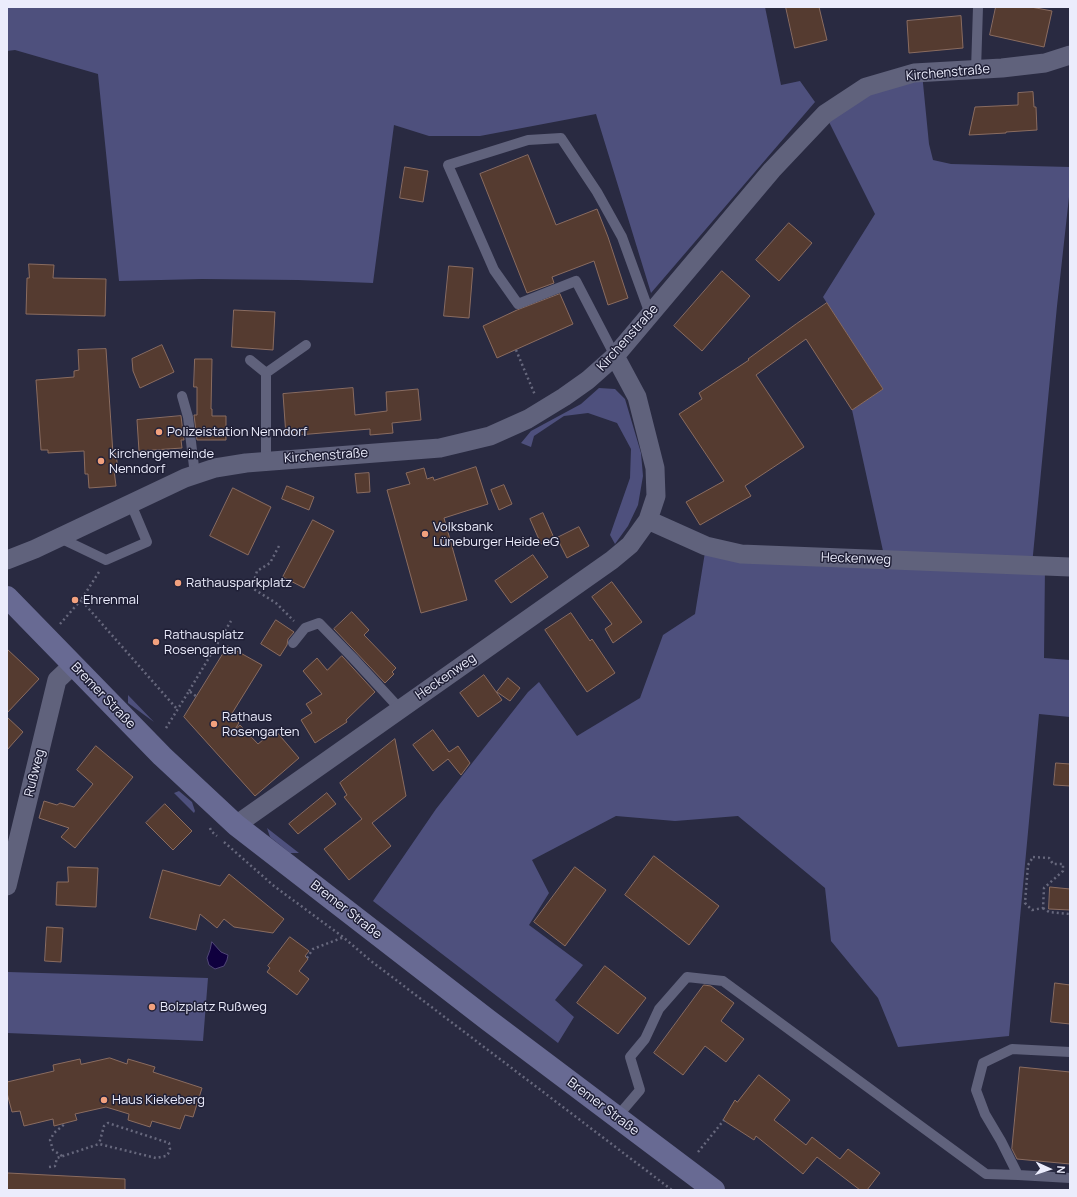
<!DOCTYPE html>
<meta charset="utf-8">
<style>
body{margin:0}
#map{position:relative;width:1077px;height:1197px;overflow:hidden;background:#292a41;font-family:Manrope,sans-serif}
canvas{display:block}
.frame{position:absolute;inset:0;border:8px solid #ebecfc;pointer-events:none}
.north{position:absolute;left:1029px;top:1149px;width:40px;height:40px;-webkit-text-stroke:3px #202037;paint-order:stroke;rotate:93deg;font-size:11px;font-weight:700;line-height:16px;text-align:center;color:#ebecfc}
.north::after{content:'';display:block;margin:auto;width:14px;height:18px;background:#ebecfc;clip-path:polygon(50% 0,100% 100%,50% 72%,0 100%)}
</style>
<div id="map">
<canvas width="1077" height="1197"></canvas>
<div class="frame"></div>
<div class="north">N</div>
</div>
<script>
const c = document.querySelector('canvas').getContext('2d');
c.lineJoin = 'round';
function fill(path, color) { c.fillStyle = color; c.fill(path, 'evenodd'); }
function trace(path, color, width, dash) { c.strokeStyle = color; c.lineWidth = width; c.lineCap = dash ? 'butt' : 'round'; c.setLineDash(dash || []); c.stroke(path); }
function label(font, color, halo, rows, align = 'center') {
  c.font = font + ' Manrope,sans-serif'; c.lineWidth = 3; c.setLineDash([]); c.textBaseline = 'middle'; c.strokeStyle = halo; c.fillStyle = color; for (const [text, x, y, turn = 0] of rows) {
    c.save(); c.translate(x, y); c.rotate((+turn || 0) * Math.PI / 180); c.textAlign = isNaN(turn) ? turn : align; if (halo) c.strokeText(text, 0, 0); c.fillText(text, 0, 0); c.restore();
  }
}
fill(new Path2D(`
 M7 7H765L781 85 800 81 815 102 651 293 596 114 480 136H429L394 125 373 283 298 280 202 279 119 281 98 74 15 50 7 51Z
 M922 73 929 144 933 160 951 164 1070 167V188L1057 306 1032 565 1045 566 1044 658 1070 660V717L1039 714 1009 1036 898 1047 878 998 831 941 825 888 738 816 675 821 616 816 532 860 549 893 529 925 583 965 555 1000 574 1017 558 1043 373 901 436 809 528 692 539 682 577 736 640 698 663 635 695 614 706 546 885 560 852 410 883 389 823 297 875 214 825 114Z
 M599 388 615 389 625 399 641 453 643 476 638 505 628 526 615 544 610 535 630 478 631 449 617 423 588 413 564 416 534 436 531 447 521 443 531 431 581 404Z
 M128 695 154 722 128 703Z
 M179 791 192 802 195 811 194 813 174 793Z
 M267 828 299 853H290L270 837Z
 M8 972 208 978 203 1041 7 1033V974Z`), '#4e507d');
const water = new Path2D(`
 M212 942 221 952 228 955 227 960 224 966 215 969 209 965 207 958 210 950Z`);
fill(water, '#0f003e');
trace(water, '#514777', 1);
const building = new Path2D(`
 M786 7H819L827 40 795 48Z
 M996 7H1031L1052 11 1044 47 990 35Z
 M961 16 963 48 909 53 907 21Z
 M1033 92 1034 107H1036L1037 130 1006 132V133L969 135 975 107 1018 105V93Z
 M528 155 556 225 597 209 608 237 628 298 608 305 594 261 552 277 554 283 527 293 480 174Z
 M405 167 428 171 423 202 400 198Z
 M789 223 812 243 779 281 756 260Z
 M29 264 54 265 53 278 106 279 105 316 26 314 27 278H29Z
 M449 266 473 268 469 318 444 316Z
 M722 271 750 296 702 351 674 326Z
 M560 294 573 324 497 358 483 326 517 310Z
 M827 303 883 389 852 410 806 339 756 375 804 447 745 486 751 496 700 525 686 502 724 481 679 414 702 399 699 393 749 360 748 359 796 324Z
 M234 310 275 312 273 350 232 347Z
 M162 345 174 372 140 388 133 371 132 359Z
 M106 349 113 454 116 453 118 470H114L116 486 89 488 88 474H85L84 451 48 453V450H41L36 380 74 377V371L79 370 78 350Z
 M195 359H212L211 409H212V416H226V440H197L194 415H197V387H194Z
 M353 388 355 415 387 411 386 392 418 389 421 420 392 423 393 433 370 435V429L286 436 283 394Z
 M181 416 184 440H181L182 448 139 451 137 420Z
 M476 467 488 504 444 518 467 600 421 613 387 490 410 484 406 473 424 468 427 479 433 477 434 480Z
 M369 473 370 492 357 493 355 474Z
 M504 485 512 504 499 510 491 490Z
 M287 486 314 497 309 510 282 499Z
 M233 488 271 507 248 555 210 536Z
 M543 513 554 538 541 544 530 519Z
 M313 520 334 531 304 588 283 577Z
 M579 527 589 546 567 558 557 538Z
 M533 555 548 577 511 603 495 581Z
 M612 582 642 622 613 643 605 629 612 624 592 597Z
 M352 612 369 630 364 635 396 668 392 672 394 674 385 683 334 629Z
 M571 613 590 641 592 639 615 673 587 692 545 630Z
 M276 620 294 632 288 639 287 645 280 656 261 644Z
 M228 646 262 665 231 715 239 723 235 729 240 725 258 744 275 730 299 758 255 796 184 717Z
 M7 649 39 679 7 713Z
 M342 656 375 692 346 720 347 722 315 743 301 720 312 713 306 704 322 694 303 671 317 658 327 670Z
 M484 675 502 700 478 717 460 693Z
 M508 678 520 688 510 701 497 692Z
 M7 717 23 732 7 750Z
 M433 730 449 752 458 746 470 763 461 775 448 759 433 771 413 745Z
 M395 739 406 796 372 823 391 846 349 880 324 849 362 819 344 797 347 795 340 783Z
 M96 746 133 777 75 848 61 837 69 828 39 818 44 801 57 805 60 803 74 807 93 784 77 770Z
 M1056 763 1070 764V786L1054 785Z
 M327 793 336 804 298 834 289 824Z
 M165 804 192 831 173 850 146 823Z
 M654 856 719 906 689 945 625 895Z
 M68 867 98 868 96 907 56 905 57 882H68Z
 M575 867 606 890 565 946 534 922Z
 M163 870 220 886 229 874 284 919 273 933 234 927 224 919 217 928 200 914 196 930 150 918Z
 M1050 887 1070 889V910L1049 909Z
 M47 927 63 928 61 962 45 961Z
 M290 937 309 951 305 956 308 959 299 971 309 979 297 995 267 972 270 968 268 966Z
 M605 966 646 998 618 1034 577 1003Z
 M1055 983 1070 985V1024L1051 1022Z
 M704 985 711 986 734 1003 721 1021 744 1039 726 1062 705 1046 683 1075 654 1053Z
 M110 1058 127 1064 128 1059 155 1067 153 1072 202 1088 193 1117 185 1115 180 1129 152 1121 150 1127 128 1120 129 1114 106 1107 75 1114 77 1120 54 1126 53 1119 24 1126 20 1111 12 1112 7 1093V1082L54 1071 53 1065 80 1059 81 1064Z
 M1020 1067 1070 1072V1164L1017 1159 1012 1149Z
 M759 1075 790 1100 774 1120 806 1145 812 1137 840 1159 848 1149 880 1173 867 1190H860L817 1157 803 1174 756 1136 754 1140 723 1120 735 1100 737 1102Z
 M8 1173 125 1179V1190H7Z`);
fill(building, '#553b30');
trace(building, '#8a6c60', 1);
trace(new Path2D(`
 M516 350 535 395
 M279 546 270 563 257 571 252 588 276 603 294 621
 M99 572 81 600 177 709
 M60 624 81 600
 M189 691 231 621
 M166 728 189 691 197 697
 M210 828 211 831 217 836
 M224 842 274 886 343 937 371 961 672 1190
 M1033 857 1049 858 1053 864H1063V871L1044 888 1043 908 1032 910 1025 903 1028 865Z
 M1043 908 1049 912 1070 914
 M307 958 313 949 344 937
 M698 1152 724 1120
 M62 1156 53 1150 50 1140 54 1133 66 1123
 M49 1167 55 1166 57 1158 99 1144 156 1158 166 1156 168 1154 170 1149 169 1143 108 1123 104 1126 99 1144`), '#67687d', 2.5, [2, 3]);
trace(new Path2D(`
 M976 70 978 7
 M615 356 576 281 518 304 494 270 448 165 528 140 561 138 597 192 622 237 650 314
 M250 360 266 373
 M182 396 188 417 195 475
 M266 461V373L306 345
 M60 538 106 560 147 542 131 504
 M293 643 305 628 319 623 353 658 400 709
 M1070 1052 1012 1049 983 1063 976 1090 985 1114 1001 1141 1018 1175 1070 1178
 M617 1117 640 1090 630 1057 645 1039 659 1009 687 977 723 981 986 1174 1018 1175`), '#60627c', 10);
trace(new Path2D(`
 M648 520 706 546 741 554 1070 567
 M7 560 35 549 185 478 215 468 246 463 440 448 490 436 528 419 564 397 588 380 615 356 772 170 825 114 866 87 914 73 1002 68 1045 63 1070 55
 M236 825 612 560 630 545 648 520 656 496 655 468 637 397 615 356
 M7 886 57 680 73 665`), '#60627c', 19);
trace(new Path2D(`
 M7 597 162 756 236 825 488 1020 714 1190`), '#686a93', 22);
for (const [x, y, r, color] of [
 [159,432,4,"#f2a17e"],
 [101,461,4,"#f2a17e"],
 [425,534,4,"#f2a17e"],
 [178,583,4,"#f2a17e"],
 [75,600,4,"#f2a17e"],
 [156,642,4,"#f2a17e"],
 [214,724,4,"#f2a17e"],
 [152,1007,4,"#f2a17e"],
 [104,1100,4,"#f2a17e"]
]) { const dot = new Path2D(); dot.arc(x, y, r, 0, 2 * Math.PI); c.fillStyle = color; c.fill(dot); trace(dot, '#202037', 1.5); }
label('13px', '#ebecfc', '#202037', [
 ["Kirchenstraße",948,73,-5],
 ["Kirchenstraße",628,338,-48],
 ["Kirchenstraße",326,456,-4],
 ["Heckenweg",856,559,2],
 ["Heckenweg",446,677,-35],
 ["Bremer Straße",103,696,46],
 ["Rußweg",35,773,-76],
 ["Bremer Straße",346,910,38],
 ["Bremer Straße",603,1107,37]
]);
label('13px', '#ebecfc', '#202037', [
 ["Polizeistation Nenndorf",167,432],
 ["Kirchengemeinde",109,454],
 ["Nenndorf",109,469],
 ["Volksbank",433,527],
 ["Lüneburger Heide eG",433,542],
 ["Rathausparkplatz",186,583],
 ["Ehrenmal",83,600],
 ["Rathausplatz",164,635],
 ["Rosengarten",164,650],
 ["Rathaus",222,717],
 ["Rosengarten",222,732],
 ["Bolzplatz Rußweg",160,1007],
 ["Haus Kiekeberg",112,1100]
], 'left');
</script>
